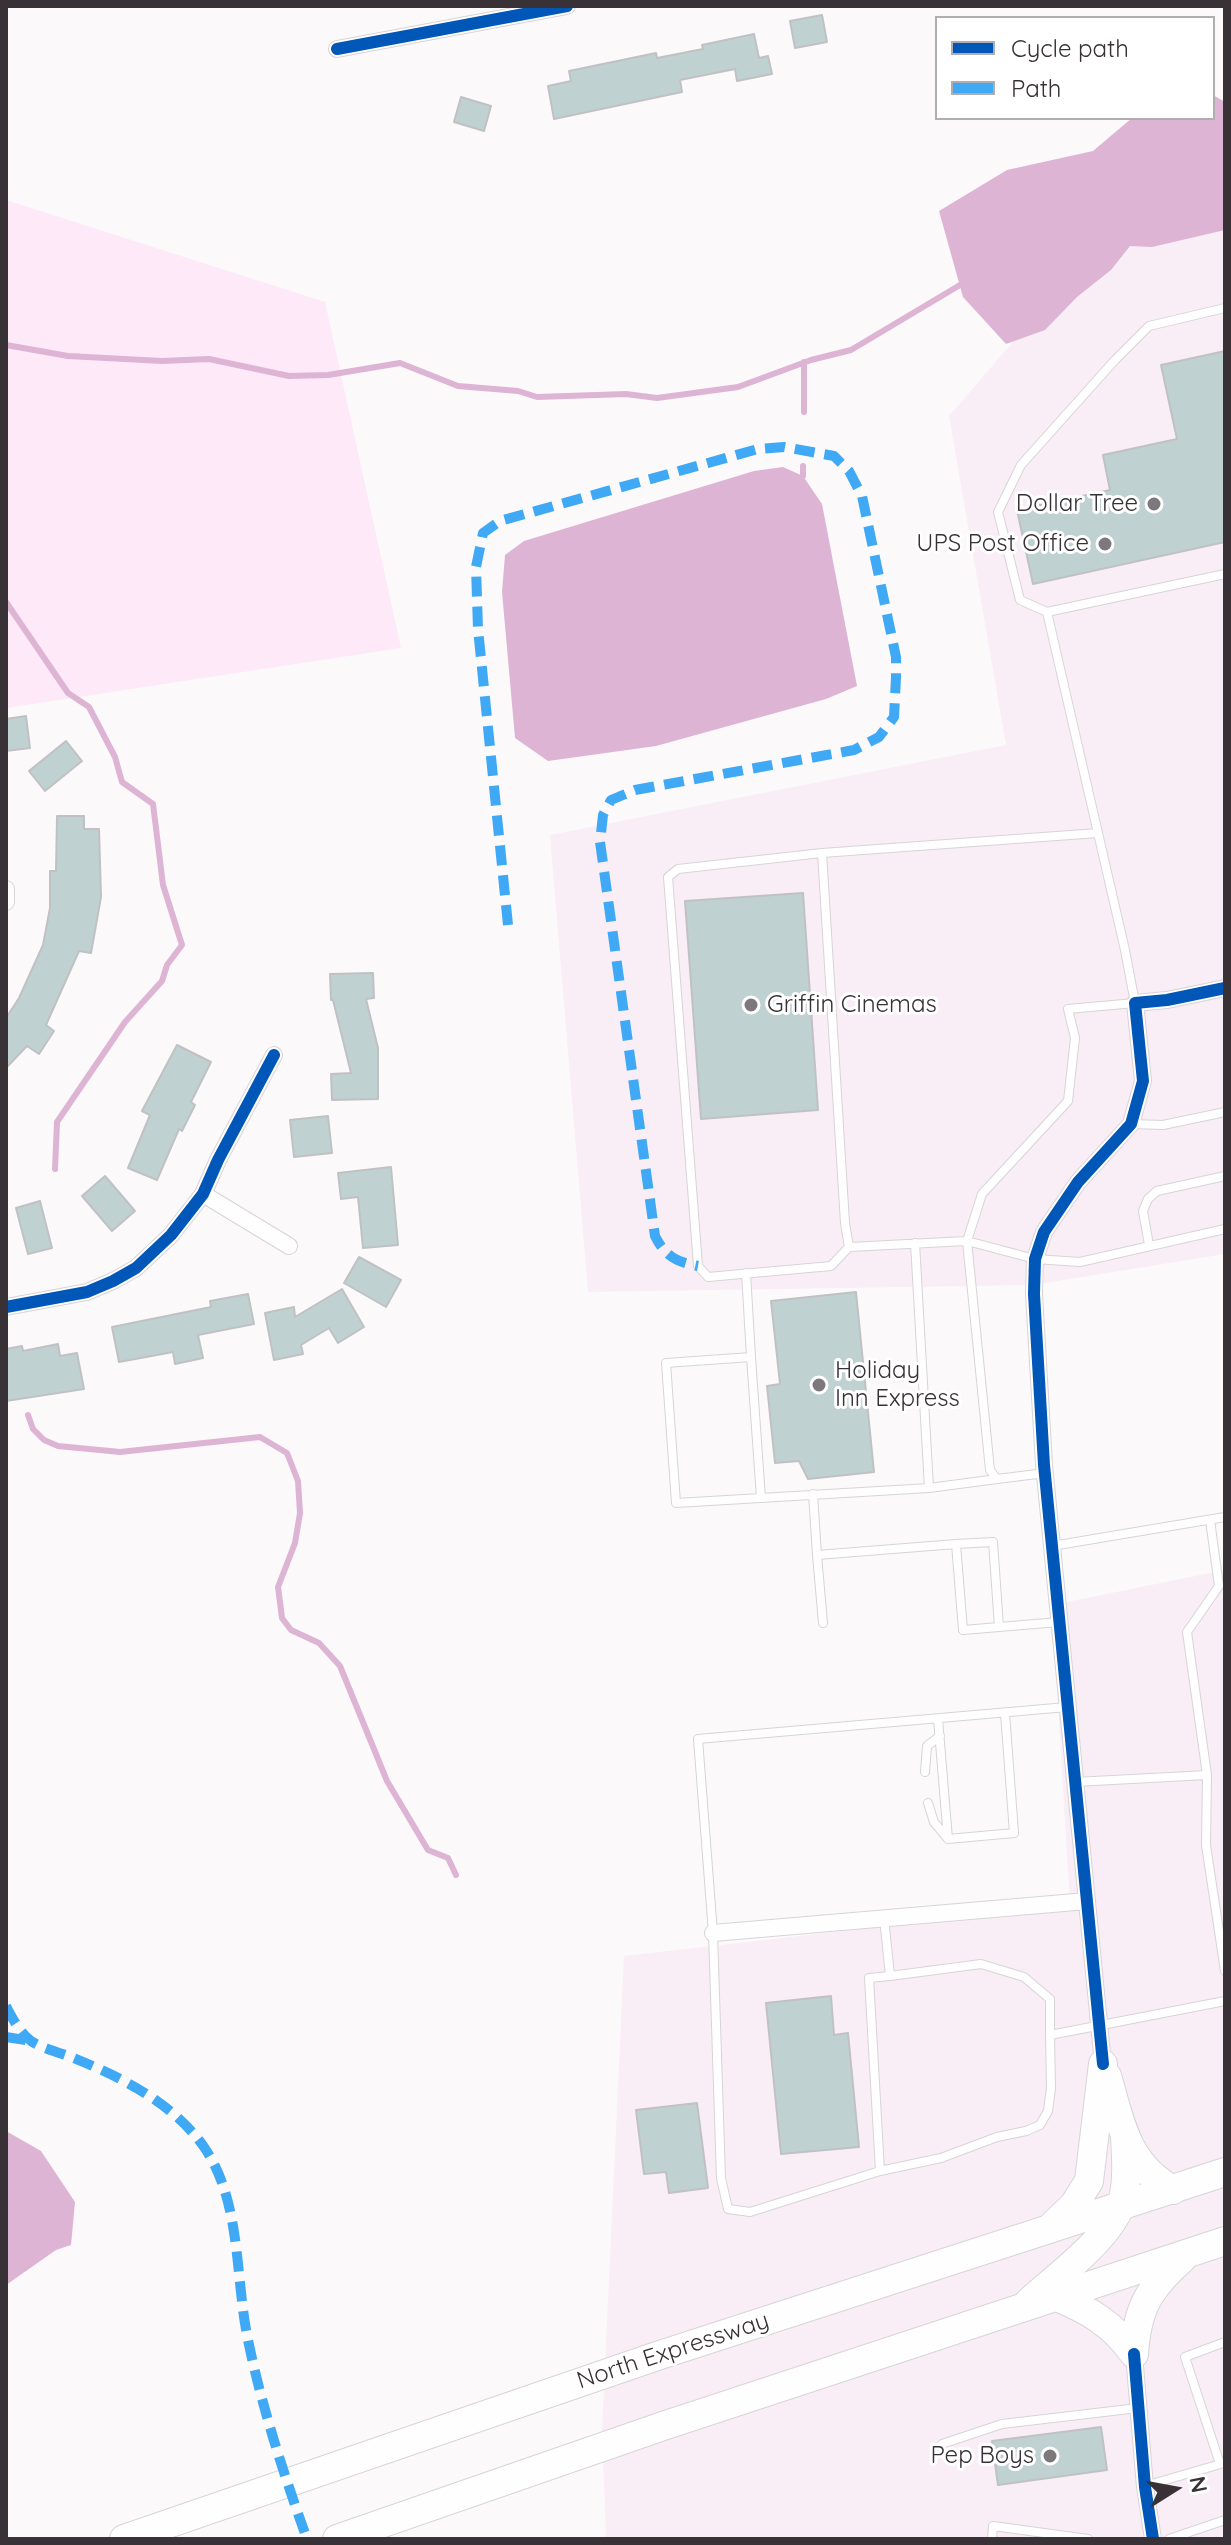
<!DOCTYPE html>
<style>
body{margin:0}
#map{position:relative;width:1231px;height:2545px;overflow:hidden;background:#fcf9fb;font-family:Quicksand,sans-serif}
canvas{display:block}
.frame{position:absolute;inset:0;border:8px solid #383236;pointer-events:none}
.legend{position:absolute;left:935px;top:16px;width:280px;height:104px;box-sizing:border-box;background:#fff;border:2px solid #afadaf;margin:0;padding:10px 14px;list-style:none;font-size:24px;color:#383236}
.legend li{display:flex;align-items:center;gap:16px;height:40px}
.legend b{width:40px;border:2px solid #afadaf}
.north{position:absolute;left:1135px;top:2449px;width:80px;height:80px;-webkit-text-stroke:6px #fff;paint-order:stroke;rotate:79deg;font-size:22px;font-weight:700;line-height:32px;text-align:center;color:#383236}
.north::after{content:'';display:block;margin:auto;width:28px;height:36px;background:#383236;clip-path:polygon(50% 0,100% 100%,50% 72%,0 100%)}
</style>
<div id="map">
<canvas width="1231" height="2545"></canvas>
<div class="frame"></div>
<ul class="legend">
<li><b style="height:10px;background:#0057b8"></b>Cycle path</li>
<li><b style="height:10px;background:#3fa9f5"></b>Path</li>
</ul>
<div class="north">N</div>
</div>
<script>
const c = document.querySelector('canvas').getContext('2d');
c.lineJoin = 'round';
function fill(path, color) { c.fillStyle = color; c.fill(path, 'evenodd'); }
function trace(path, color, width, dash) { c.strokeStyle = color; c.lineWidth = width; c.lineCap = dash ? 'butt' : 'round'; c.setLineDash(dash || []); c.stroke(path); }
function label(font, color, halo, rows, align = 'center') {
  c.font = font + ' Quicksand,sans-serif'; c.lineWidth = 6; c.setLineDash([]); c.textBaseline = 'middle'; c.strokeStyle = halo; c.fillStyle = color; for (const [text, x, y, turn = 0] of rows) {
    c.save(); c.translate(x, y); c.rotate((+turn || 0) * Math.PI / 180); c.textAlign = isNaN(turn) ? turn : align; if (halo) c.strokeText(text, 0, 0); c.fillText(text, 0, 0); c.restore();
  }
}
fill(new Path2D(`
 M1225 214V1254L1033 1285 588 1292 550 835 1006 745 949 416 1100 241Z
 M1225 1570V2539H606L602 2429 624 1956 1070 1905 1052 1605Z`), '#f9eef6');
fill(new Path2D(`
 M6 200 325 302 401 648 6 708Z`), '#fde9f8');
fill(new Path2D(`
 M1213 95 1225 102V230L1152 247 1130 246 1111 270 1077 297 1045 330 1006 344 963 297 939 211 1007 170 1093 151 1132 118H1213Z
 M783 467 803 476 822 504 857 686 826 699 656 746 548 761 515 738 502 592 505 555 524 541 754 471Z
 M6 2131 41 2151 75 2202 71 2245 56 2250 6 2285Z`), '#ddb4d4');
trace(new Path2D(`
 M6 345 68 356 162 361 209 359 289 376 328 375 400 363 458 386 518 391 537 397 626 394 657 398 738 387 811 360 851 350 960 285
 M804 412V362
 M803 476V466
 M6 602 68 693 89 707 115 757 122 782 153 804 163 885 182 945 167 965 162 981 125 1022 57 1122 55 1169
 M28 1415 33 1429 44 1440 58 1446 120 1452 260 1437 287 1453 298 1481 300 1513 295 1543 278 1587 282 1618 291 1630 319 1643 340 1666 387 1781 428 1850 448 1858 456 1875`), '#ddb4d4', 6);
const building = new Path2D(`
 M822 15 827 42 795 48 790 21Z
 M754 34 759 58 768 56 772 74 737 81 735 69 680 80 682 92 554 119 548 86 571 81 569 71 656 53 657 58 703 49 702 45Z
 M461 97 491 106 484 131 454 122Z
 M1225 351V542L1033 584 1017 510 1110 490 1103 455 1177 439 1161 365Z
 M26 716 30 748 6 751V719Z
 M66 741 82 761 45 791 29 771Z
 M57 816H84V829H99L101 897 91 953 79 951 46 1025 54 1031 39 1054 27 1046 6 1068V1018L19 998 43 945 50 908V871H56Z
 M803 893 818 1110 701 1119 685 901Z
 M373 973 374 998 366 999 378 1048V1099L332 1100 331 1074 351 1073 333 1000H331L330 974Z
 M177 1045 211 1062 191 1102 195 1105 182 1131 179 1129 157 1180 128 1168 150 1115 142 1111Z
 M328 1116 332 1153 294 1157 290 1120Z
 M391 1167 398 1245 363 1248 358 1197 341 1199 338 1173Z
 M105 1176 135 1211 112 1231 82 1196Z
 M40 1201 52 1248 28 1254 16 1208Z
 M359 1257 401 1280 386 1307 344 1283Z
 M342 1289 364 1327 338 1343 329 1328 301 1345 303 1354 274 1360 265 1313 294 1307 295 1317Z
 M856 1292 874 1472 808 1479 799 1461 775 1463 767 1386 780 1384 771 1301Z
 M248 1294 254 1324 198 1335 203 1358 175 1364 173 1352 119 1362 112 1327 211 1307 210 1301Z
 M58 1344 60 1356 77 1353 84 1389 6 1401V1349L22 1346 23 1351Z
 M831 1996 834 2035 848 2033 859 2147 781 2154 766 2003Z
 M697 2103 708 2188 669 2193 666 2172 644 2174 636 2110Z
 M1101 2427 1107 2470 998 2485 992 2441Z`);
fill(building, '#c0d1d2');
trace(building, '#c0c1c2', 2);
const service = new Path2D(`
 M1047 612 1020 600 998 512 1021 465 1115 360 1149 326 1225 308
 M1098 833 822 853 845 1223 849 1247 967 1241 982 1194 1068 1101 1075 1038 1068 1009 1135 1003 1125 950 1047 612 1225 574
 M822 853 678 869 668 877 698 1266 708 1277 831 1266 849 1247
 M1131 1124 1163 1125 1225 1112
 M915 1243 929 1488
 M1149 1245 1143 1211 1148 1199 1157 1191 1225 1176
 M746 1273 751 1357 666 1363 676 1503 929 1488 997 1479
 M751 1357 761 1498
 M1045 1473 997 1479 990 1470 967 1241 1035 1259 1080 1262 1225 1229
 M813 1494 817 1555 956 1544 963 1630 1059 1622
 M956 1544 993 1542 999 1627
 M1052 1546 1225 1517
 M817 1555 823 1623
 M938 1719 948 1839 1014 1833 1005 1713
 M925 1772 927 1746 940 1736
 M1207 1775 1206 1845 1225 1971
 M1075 1782 1207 1775 1187 1632 1219 1586 1210 1520
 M928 1803 934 1822 948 1839
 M884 1918 890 1976 981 1964 1024 1977 1050 1999V2035L1225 2001
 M1050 2035 1051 2088 1048 2111 1040 2125 1026 2131 997 2137 941 2158 880 2171 750 2212 728 2209 721 2178 713 1933 698 1739 1067 1707
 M880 2171 869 1978 890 1976
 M942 2444 1002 2424 1138 2408
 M1220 2464 1185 2357 1225 2342
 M1145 2486 1224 2463
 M992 2539 993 2526 1088 2539
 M1169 2539 1225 2520`);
const minor = new Path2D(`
 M337 49 567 6
 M6 889V902
 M203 1194 289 1246
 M6 1307 87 1292 113 1281 136 1268 171 1235 203 1194 218 1160 274 1055
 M713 1933 1087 1901
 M1103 2064 1044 1465 1034 1294 1035 1259 1044 1232 1078 1182 1131 1124 1143 1081 1135 1003 1167 1000 1225 988
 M1134 2354 1145 2487 1153 2539`);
const trunk = new Path2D(`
 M1107 2076C1121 2123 1126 2164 1173 2190
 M1053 2225 1074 2205 1089 2181 1103 2064
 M1057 2297C1089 2310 1114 2325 1134 2354
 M1029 2302C1058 2275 1117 2234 1124 2194 1128 2176 1126 2156 1125 2137
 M1134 2354C1137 2309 1148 2289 1182 2259
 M124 2539 657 2356 1225 2172
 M337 2539 663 2426 1225 2241`);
trace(service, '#d7d4d6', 10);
trace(minor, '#d7d4d6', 18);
trace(trunk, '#d7d4d6', 30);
trace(service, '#fffefe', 8);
trace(minor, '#fffefe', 16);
trace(trunk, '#fffefe', 28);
trace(new Path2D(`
 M508 925 478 629 476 567 483 533 500 521 758 449 784 447 834 456 849 471 862 496 896 657V677L894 717 879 737 854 750 635 790 611 800 603 815 600 842 655 1236C665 1256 676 1262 698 1266
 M6 2006C12 2018 20 2033 31 2041 43 2049 62 2053 76 2059 123 2078 174 2104 204 2147 241 2201 235 2273 247 2335 261 2405 283 2472 307 2539
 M6 2037 31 2041`), '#3fa9f5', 10, [20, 10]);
trace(new Path2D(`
 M337 49 567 6
 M6 1307 87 1292 113 1281 136 1268 171 1235 203 1194 218 1160 274 1055
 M1103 2064 1044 1465 1034 1294 1035 1259 1044 1232 1078 1182 1131 1124 1143 1081 1135 1003 1167 1000 1225 988
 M1134 2354 1145 2487 1153 2539`), '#0057b8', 12);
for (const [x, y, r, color] of [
 [1154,504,8,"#7d787b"],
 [1105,544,8,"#7d787b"],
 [751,1005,8,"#7d787b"],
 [819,1385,8,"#7d787b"],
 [1050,2456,8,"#7d787b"]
]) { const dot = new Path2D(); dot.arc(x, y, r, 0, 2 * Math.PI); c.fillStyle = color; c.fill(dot); trace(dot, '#fff', 3); }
label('24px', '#383236', '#fff', [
 ["Dollar Tree",1138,504],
 ["UPS Post Office",1089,544],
 ["Griffin Cinemas",767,1005,"left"],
 ["Holiday",835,1371,"left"],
 ["Inn Express",835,1399,"left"],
 ["Pep Boys",1034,2456]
], 'right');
label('24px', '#383236', '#fff', [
 ["North Expressway",673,2351,-18]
]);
</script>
